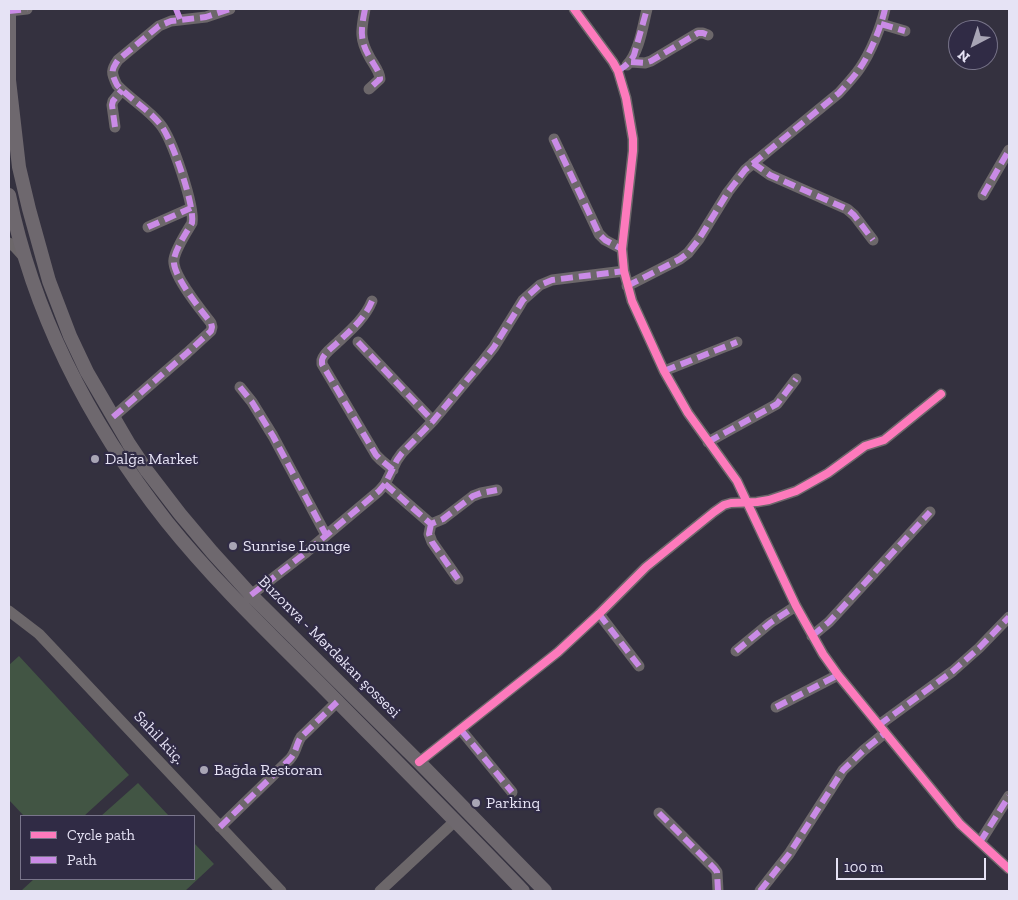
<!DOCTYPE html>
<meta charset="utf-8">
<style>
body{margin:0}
#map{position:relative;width:1018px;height:900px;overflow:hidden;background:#34313f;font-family:"Zilla Slab",serif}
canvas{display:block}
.frame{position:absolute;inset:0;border:10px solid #e6e3f5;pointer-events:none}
.legend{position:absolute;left:20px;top:815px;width:175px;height:65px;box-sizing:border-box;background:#302b45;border:1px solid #79758b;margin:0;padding:6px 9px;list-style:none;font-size:15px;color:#e6e3f5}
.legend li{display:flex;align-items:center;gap:10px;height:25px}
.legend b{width:25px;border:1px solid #79758b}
.north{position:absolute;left:948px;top:20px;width:50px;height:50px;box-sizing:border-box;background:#302b45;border:1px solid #79758b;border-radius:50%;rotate:220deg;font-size:14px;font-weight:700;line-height:20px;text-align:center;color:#e6e3f5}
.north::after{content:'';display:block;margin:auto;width:18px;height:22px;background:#a8a5b5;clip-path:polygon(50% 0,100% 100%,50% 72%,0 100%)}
.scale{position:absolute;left:836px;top:858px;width:150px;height:22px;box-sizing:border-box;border:2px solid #e6e3f5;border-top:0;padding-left:6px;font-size:15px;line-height:18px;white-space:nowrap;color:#e6e3f5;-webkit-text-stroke:4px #302b45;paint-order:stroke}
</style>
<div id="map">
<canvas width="1018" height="900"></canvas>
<div class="frame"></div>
<ul class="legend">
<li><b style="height:6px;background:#fd7abc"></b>Cycle path</li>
<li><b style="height:6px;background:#ca8be6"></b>Path</li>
</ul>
<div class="north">N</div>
<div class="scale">100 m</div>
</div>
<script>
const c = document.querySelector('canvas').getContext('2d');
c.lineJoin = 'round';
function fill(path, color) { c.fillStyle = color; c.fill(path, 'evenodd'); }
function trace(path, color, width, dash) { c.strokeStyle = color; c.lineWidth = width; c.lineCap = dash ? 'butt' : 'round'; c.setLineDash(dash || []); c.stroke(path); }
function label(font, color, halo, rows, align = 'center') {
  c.font = font + ' "Zilla Slab",serif'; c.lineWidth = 4.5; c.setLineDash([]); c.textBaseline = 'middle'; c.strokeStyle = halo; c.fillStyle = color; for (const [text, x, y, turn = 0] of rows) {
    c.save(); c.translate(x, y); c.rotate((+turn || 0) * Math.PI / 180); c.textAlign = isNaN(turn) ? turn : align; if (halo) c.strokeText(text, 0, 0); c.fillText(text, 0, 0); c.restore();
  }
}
fill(new Path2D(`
 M19 656 129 775 84 816H24L9 800V665Z
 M138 783 169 816H101Z
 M194 843 214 864 185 891H24L22 890 34 879H194Z`), '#425544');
trace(new Path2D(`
 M365 9C361 30 359 39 370 58 374 65 380 72 380 79L369 89
 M574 9 613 62 618 71 626 98 633 139V151L622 249 624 271 632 301 664 371 688 413 737 481 796 606 823 654 838 675 960 824 1009 869
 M9 11 27 9
 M881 24 905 31
 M631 62 645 63 651 61 698 33H703L708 35
 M627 65C639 53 643 25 647 9
 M115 127 112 105 113 101 122 90
 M554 139 599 234 605 240 622 249
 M753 163 770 175 847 209 854 215 873 240
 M983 195 1009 150
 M148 227 191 208
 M9 243 15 247 24 257
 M627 286 680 259 688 253 699 239 728 192 745 170 839 93C846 85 854 77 860 68 871 52 881 27 885 9
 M372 301C365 318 351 330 337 343 332 348 324 353 322 360V364L376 455 381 460 393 470
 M358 342 433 421
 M664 371 737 342
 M240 387 252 402 273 436 326 535
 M113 417 187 353 211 331 212 327 211 323C201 310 171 274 174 259 176 248 186 233 192 223 195 206 172 138 160 124 148 109 130 99 117 85 111 73 111 70 118 60L159 26 171 21 206 17 230 9
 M708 442 777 404 796 379
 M385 484 431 524 443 519 473 496 481 493 497 490
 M431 524 429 534 432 542 458 579
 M251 595 304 554 379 491 385 484 397 460 402 453 433 421 483 361 494 347 520 305 523 300 540 285 552 280 624 271
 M9 611 39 634 281 891
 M599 614 639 666
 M812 636 829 622 930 512
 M736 651 770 623 796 606
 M776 707 838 675
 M879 725 953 671 979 648 1009 617
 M461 730 512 792
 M419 762 558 652 599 614 646 567 714 512 724 505 731 503 757 502 769 500 796 491 828 473 865 446 884 440 941 394
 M659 813 714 868 717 872 718 891
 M220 827 290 759C297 751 296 744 301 737L337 702
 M980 842 1009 796
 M380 891 455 821
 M760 891 789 854 843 770 864 750 885 733`), '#6c676a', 11);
trace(new Path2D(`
 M9 9V80L19 167 29 209 49 281 70 336 87 372 129 444 147 471 180 514 212 552 251 595 419 762 545 891
 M9 195C34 317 90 424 167 522 215 582 271 635 325 689 391 756 458 823 523 891`), '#6e686e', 14);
trace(new Path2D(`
 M176 9 180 19
 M365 9C361 30 359 39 370 58 374 65 380 72 380 79L369 89
 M9 11 27 9
 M881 24 905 31
 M631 62 645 63 651 61 698 33H703L708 35
 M618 71C625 66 630 63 634 55L647 9
 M115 127 112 105 113 101 122 90
 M554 139 599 234 605 240 622 249
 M753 163 770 175 847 209 854 215 873 240
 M983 195 1009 150
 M148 227 191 208
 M627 286 680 259 688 253 699 239 728 192 745 170 839 93C846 85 854 77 860 68 871 52 881 27 885 9
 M372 301C365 318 351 330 337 343 332 348 324 353 322 360V364L376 455 381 460 393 470
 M358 342 433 421
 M664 371 737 342
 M240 387 252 402 273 436 326 535
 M113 417 187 353 211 331 212 327 211 323C201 310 171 274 174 259 176 248 186 233 192 223 195 206 172 138 160 124 148 109 130 99 117 85 111 73 111 70 118 60L159 26 171 21 206 17 230 9
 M708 442 777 404 796 379
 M385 484 431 524 443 519 473 496 481 493 497 490
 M431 524 429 534 432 542 458 579
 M251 595 304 554 379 491 385 484 397 460 402 453 433 421 483 361 494 347 520 305 523 300 540 285 552 280 624 271
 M599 614 639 666
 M812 636 829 622 930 512
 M736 651 770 623 796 606
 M776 707 838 675
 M879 725 953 671 979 648 1009 617
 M461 730 512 792
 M659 813 714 868 717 872 718 891
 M220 827 290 759C297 751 296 744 301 737L337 702
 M980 842 1009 796
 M760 891 789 854 843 770 864 750 885 733`), '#ca8be6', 6, [12, 6]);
trace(new Path2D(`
 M574 9 613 62 618 71 626 98 633 139V151L622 249 624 271 632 301 664 371 688 413 737 481 796 606 823 654 838 675 960 824 1009 869
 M419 762 558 652 599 614 646 567 714 512 724 505 731 503 757 502 769 500 796 491 828 473 865 446 884 440 941 394`), '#fd7abc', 8);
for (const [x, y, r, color] of [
 [95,459,5,"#a8a5b5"],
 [233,546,5,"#a8a5b5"],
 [204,770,5,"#a8a5b5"],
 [476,803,5,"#a8a5b5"]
]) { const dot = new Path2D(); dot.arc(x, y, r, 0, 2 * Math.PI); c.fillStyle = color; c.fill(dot); trace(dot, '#302b45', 2); }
label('16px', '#e6e3f5', '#302b45', [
 ["Dalğa Market",105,459],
 ["Sunrise Lounge",243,546],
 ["Bağda Restoran",214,770],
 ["Parkinq",486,803]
], 'left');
label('16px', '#e6e3f5', '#302b45', [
 ["Buzonva - Mərdəkan şossesi",329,647,45],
 ["Sahil küç.",159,738,47]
]);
</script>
